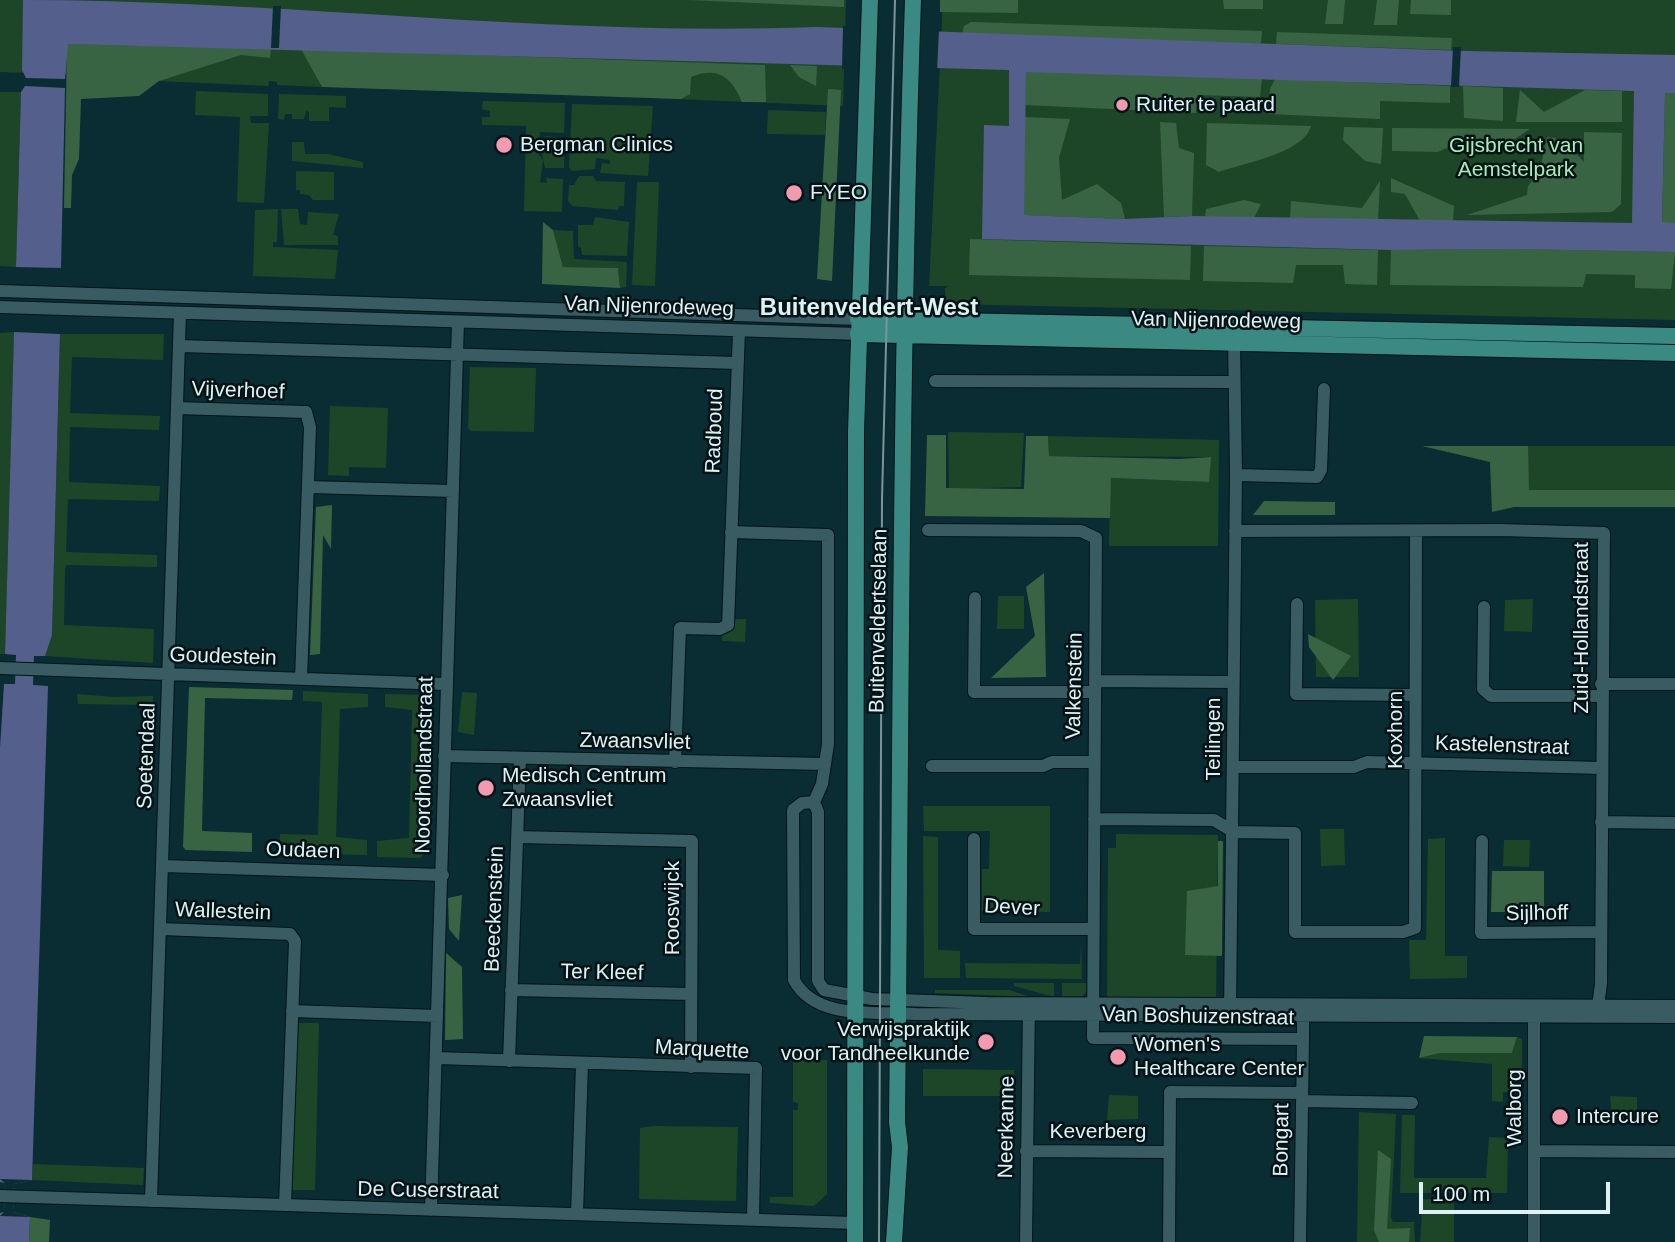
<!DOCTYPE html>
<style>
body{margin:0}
#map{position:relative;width:1675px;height:1242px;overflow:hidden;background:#092d33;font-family:Arial,sans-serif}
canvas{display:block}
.scale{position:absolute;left:1419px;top:1182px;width:191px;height:32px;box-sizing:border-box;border:4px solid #def1f5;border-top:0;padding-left:9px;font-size:21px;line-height:24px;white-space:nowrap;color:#def1f5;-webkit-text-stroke:5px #051316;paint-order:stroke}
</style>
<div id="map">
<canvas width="1675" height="1242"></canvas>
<div class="scale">100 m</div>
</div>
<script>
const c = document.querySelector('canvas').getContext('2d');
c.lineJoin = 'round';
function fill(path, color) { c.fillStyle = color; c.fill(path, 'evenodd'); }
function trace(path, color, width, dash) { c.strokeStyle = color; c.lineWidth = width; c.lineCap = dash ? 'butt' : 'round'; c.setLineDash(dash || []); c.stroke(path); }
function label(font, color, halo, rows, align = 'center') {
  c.font = font + ' Arial,sans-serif'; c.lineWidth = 5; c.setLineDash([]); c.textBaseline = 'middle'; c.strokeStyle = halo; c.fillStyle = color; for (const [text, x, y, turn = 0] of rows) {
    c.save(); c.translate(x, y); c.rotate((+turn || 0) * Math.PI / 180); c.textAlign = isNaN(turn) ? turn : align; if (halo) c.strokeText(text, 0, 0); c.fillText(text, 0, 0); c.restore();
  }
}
fill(new Path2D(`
 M0 0H846L843 106 320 84 322 87 277 85V82L269 81 268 86 159 81 165 78 0 72Z
 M943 0H1675V320L946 304 945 288 949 286H929Z
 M196 91 268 94V116H250L251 123H269L264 203 237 202 240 117 195 115Z
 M0 92H21L16 267 0 266Z
 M279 94 346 96V108L329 107V121H309V112L306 111 304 119H292V114H285L284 120 278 119Z
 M483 101 565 103 564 133 540 132 539 155 543 160 540 182 547 183 546 178 563 179 562 212 524 211 526 126 482 125V117H490V111L482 109Z
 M572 104 653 106 648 176 600 173 602 163 610 164V160L596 158 595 169 572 171 569 167Z
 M768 110 826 112 825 135 767 134Z
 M546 136 565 138 564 168H545L542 154Z
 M292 142H304L305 154H328L363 162V168L292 161Z
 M296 171 334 172V200H313L309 195 300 194V190H296Z
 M579 176H593L596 181 625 182 624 206H619L618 210 572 206 568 201 569 185H574Z
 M637 182H659L655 286 632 285Z
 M278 209 277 242H273V247L338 250 335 279 253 276 255 210Z
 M281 209H298L300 224 307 225 308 212 339 214 333 235 338 236V245H284Z
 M595 217 629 222 627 256 582 255 581 248 578 247V225H593Z
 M553 230 573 231 574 259 627 262 626 287 620 288 618 268 563 267Z
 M14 332 5 654H0V333Z
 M60 334H164L163 360 72 357 70 413 160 416 159 430 70 427 69 482 160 486 159 501 68 499 66 552 157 555V567L66 565 65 569 64 625 154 629 153 663 45 656 52 634Z
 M470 367 536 368 534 432 471 431 468 428Z
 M330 406 388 408 386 468 349 467V476L328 475Z
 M948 432 1024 433 1021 487 949 489Z
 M1048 436 1219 440 1218 546H1109L1110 478 1209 482 1210 457 1049 456Z
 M1528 446H1675V490H1528Z
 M998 596H1024V629H997Z
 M1358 599 1359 677H1316L1315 600Z
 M1533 599 1532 632 1504 631 1505 600Z
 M734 619H746L745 642 722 641V635L731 629Z
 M303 691 368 694V707L340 709 336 837 367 840V855L279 853 280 834 318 835 322 702 303 701Z
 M462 692 477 693 474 735 458 732Z
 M77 694 115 697 153 696V705L78 704Z
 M385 694 424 695 429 700 424 854 420 858 377 857V841L409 838 412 710 385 707Z
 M923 806H1050V912L982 911V869H989L990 831H924Z
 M1320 829H1344L1345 865 1321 866Z
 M1116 834 1218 835 1216 1000 1107 999 1108 848H1116Z
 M923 836 938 837V950L960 951V978H924Z
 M1445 838V956H1467V978L1410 979 1409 940H1426L1428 839Z
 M1504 840H1530L1529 867 1503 866Z
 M1081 941 1082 979 966 978 965 963 1080 964Z
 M1014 983H1054V997L1014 986Z
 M1062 983H1088V989L1082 997H1062Z
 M935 990H1009L1031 997 935 993Z
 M299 1023H319L315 1190H289L293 1027Z
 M1517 1037 1522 1039V1092H1503V1102L1492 1101V1064L1419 1058 1439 1053H1512Z
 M793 1060H827V1194L814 1206 770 1203V1197H793V1110H798V1103L793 1102Z
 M923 1069 1014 1070V1096H923Z
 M1109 1095 1138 1096V1119L1107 1120Z
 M1610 1096 1637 1097V1119L1612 1121Z
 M1359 1112 1396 1114 1391 1217 1393 1222H1414L1415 1242H1357Z
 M1402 1115H1415L1414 1178H1486L1489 1137 1508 1138 1507 1193H1400Z
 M653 1126 738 1127 736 1201 639 1199 640 1128Z
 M33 1164 144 1168 143 1185 32 1180Z
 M1423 1199 1454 1200V1242H1420Z`), '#1d4628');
fill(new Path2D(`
 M689 0H844V7Z
 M940 0H1018V13L940 12Z
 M1223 0H1263V9H1224Z
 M1328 0H1345L1343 24H1325Z
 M1377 0H1399L1397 25H1374Z
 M1411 0H1451V15L1410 14Z
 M971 22 1262 31 1261 44 962 34 964 26Z
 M1277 32 1452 38 1451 50 1276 44Z
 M67 44 242 48H271L270 58 241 55 159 81 139 96 81 99 79 159 72 175 71 208H64Z
 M301 49 765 65 766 102H742C732 77 717 66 691 77L690 94 681 99 322 87Z
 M790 65 817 66 816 86 799 77Z
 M1028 71 1262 78 1260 97 1197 95 1196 113 1025 105 1026 72Z
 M1275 79 1450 86V103L1380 101V119L1268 114 1270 89Z
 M1463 86 1503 88V121L1464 118Z
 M828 89 841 90 832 281 817 279Z
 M1520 90 1544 112 1585 90 1622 91V122H1516Z
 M1665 93H1675V223H1662Z
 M1025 117 1070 119 1059 158 1062 200 1097 184 1121 203 1125 219 1023 215Z
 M1160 122 1176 123 1179 148 1194 153 1192 216 1164 217Z
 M1207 123 1311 126C1304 153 1244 163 1219 172L1206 165Z
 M1344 127 1383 128 1381 164 1365 161 1343 140Z
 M1392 128 1530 129 1504 146 1455 144 1438 152 1392 151Z
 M1584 132 1622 133 1621 204 1612 212 1467 215 1527 195 1528 186 1540 170 1547 137 1562 139 1584 162Z
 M1391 178 1454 206 1453 221H1420L1405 194 1391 192Z
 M1380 181 1378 221 1290 219 1291 201 1362 208Z
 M1244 200 1261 204 1254 218 1205 217 1206 209Z
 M543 222 553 230 563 267 618 268 620 288 542 284Z
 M970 239 1191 246 1190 280 969 275Z
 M1204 246 1378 250 1377 285 1345 284 1343 265H1296L1293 283 1203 281Z
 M1513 249 1675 252 1671 289 1635 288V275L1586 274 1583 287 1390 285 1391 250Z
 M927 435H946V488L1024 489 1026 436H1048L1049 456 1179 459 1211 457 1209 482 1111 478 1110 518 925 516Z
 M1422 446H1528L1529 490H1675V507H1514L1492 512 1490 462Z
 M1264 501 1335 502V515H1253Z
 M332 505 331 549 323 535 320 654 310 655 316 507Z
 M1044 573 1046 677 991 678 1035 636 1026 587Z
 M1308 634 1351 656 1333 680 1309 647Z
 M189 687 293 690 292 700 205 698 202 831 252 833V852L186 850 183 847Z
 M1218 841H1223L1222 956 1185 955 1187 891 1218 886Z
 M1492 871H1544V912H1491Z
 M462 895 459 941 449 929 448 898Z
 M446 953 462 967 463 1039 445 1040Z
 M1424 1036 1517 1037 1512 1053H1440L1419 1058Z
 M1378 1150 1391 1159 1387 1229 1410 1228 1409 1242H1379L1374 1230Z
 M30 1217 50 1220 49 1242H29Z`), '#396443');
fill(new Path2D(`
 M23 0C285 0 552 37 817 27L1464 51 1675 55V93H1665L1662 222 1675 223V252L1513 249 1391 250 982 239 984 125 1009 126V70L68 44 65 79 26 78 22 70ZM1026 72 1634 91 1632 223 1192 216 1125 219 1024 215Z
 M25 86 65 88 61 268 16 267 21 92Z
 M14 332 60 334 52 635 45 656H34L33 685 48 686 32 1180 14 1184 13 1212 30 1217 29 1242H0V1213L4 1212 5 1183 0 1182V748L4 684H15L16 655 5 654Z`), '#54608b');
fill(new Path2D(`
 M273 6H281L279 48H271Z
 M843 26 939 29 937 72 842 69Z
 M1453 47H1461L1459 87H1451Z
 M0 1179 32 1180 14 1184 13 1212 30 1217 0 1216 4 1212 5 1183Z`), '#092d33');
const minor = new Path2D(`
 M0 291 858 319
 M0 307 858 334
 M180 346 737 363
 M935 381 1233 382
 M177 408 306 412 310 427 301 679
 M1236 475 1317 477 1321 470 1324 389
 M308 487 453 491
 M928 530 1081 531 1096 538 1093 1038 1303 1039V1008
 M1235 531 1501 530 1604 533 1601 984 1597 1013
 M731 532 828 535V744L822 784 814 802 818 812V981L824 990 872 999 987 1003 1675 1006
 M975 598 974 692H1094
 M1297 604 1296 694 1415 695
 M1484 607 1483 689 1491 696H1602
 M0 668 445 684
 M1095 681 1233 682
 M1601 684H1675
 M444 756 825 764
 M675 762 680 628 720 629 728 625 739 331
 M932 766H1043L1052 762H1093
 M1233 767H1354L1367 762 1602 768
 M814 802 802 803 793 810 794 980C816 1021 876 1011 916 1014L1675 1017
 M1094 819 1214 820 1234 832 1295 833V932H1403L1415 928 1416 532
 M1601 822 1675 823
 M517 837 692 841 691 1067
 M974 839V929H1093
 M1482 841 1481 933 1601 932
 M163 866 443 875
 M161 929 290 934 295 941 285 1205
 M511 990 691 994
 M292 1011 437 1016
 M1230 1011 1236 475 1234 337
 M436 1058 756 1068 753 1219
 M509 1061 520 759
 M1302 1101 1412 1103
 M1026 1151 1169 1152
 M1535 1151 1675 1152
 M0 1196 855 1223
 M151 1201 180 313
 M431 1210 458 322
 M577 1214 582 1064
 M1026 1242 1029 1004
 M1169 1242 1170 1092 1302 1093
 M1300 1242 1303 1039
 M1534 1242V1008`);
const major = new Path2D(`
 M858 319 1675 336
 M858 334 1675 353
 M855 1242 856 432 870 0
 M894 1242 900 1147 897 1122C901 748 900 374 913 0`);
trace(minor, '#001419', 14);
trace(major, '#001419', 18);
trace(minor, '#395b62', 12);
trace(major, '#3a8982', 16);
trace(new Path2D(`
 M879 1242 882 499 895 0`), '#7a959a', 2);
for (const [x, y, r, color] of [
 [1122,105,7,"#f29ab0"],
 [504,145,9,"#f29ab0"],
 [794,193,9,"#f29ab0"],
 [486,788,9,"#f29ab0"],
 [986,1042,9,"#f29ab0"],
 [1118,1057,9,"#f29ab0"],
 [1560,1117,9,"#f29ab0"]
]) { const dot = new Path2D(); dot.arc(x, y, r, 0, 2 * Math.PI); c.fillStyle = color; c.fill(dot); trace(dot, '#051316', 2.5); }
label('21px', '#def1f5', '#051316', [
 ["Ruiter te paard",1136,105],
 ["Bergman Clinics",520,145],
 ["FYEO",810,193],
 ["Medisch Centrum",502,776],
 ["Zwaansvliet",502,800],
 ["Verwijspraktijk",970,1030,"right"],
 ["voor Tandheelkunde",970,1054,"right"],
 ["Women's",1134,1045],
 ["Healthcare Center",1134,1069],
 ["Intercure",1576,1117]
], 'left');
label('21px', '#a8ecb6', '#051316', [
 ["Gijsbrecht van",1516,146],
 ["Aemstelpark",1516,170]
]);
label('21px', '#def1f5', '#051316', [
 ["Van Nijenrodeweg",649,307,2],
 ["Van Nijenrodeweg",1216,321,1],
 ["Vijverhoef",238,391,2],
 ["Radboud",715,431,-88],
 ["Buitenveldertselaan",879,621,-89],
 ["Zuid-Hollandstraat",1582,628,-90],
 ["Goudestein",223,657,2],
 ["Valkenstein",1075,686,-89],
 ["Koxhorn",1396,730,-90],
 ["Teilingen",1214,739,-90],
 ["Zwaansvliet",635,742,1],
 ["Kastelenstraat",1502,746,2],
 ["Soetendaal",147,756,-88],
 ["Noordhollandstraat",425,765,-89],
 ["Oudaen",303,851,2],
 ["Rooswijck",673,908,-90],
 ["Dever",1012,908,3],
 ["Beeckenstein",495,909,-88],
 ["Wallestein",223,912,2],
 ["Sijlhoff",1537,914,-1],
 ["Ter Kleef",602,973,1],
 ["Van Boshuizenstraat",1198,1017,1],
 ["Marquette",702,1050,3],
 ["Walborg",1515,1108,-90],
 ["Neerkanne",1007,1127,-89],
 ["Keverberg",1098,1132],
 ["Bongart",1282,1140,-89],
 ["De Cuserstraat",428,1191,1]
]);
label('bold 24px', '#def1f5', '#051316', [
 ["Buitenveldert-West",869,308]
]);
</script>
